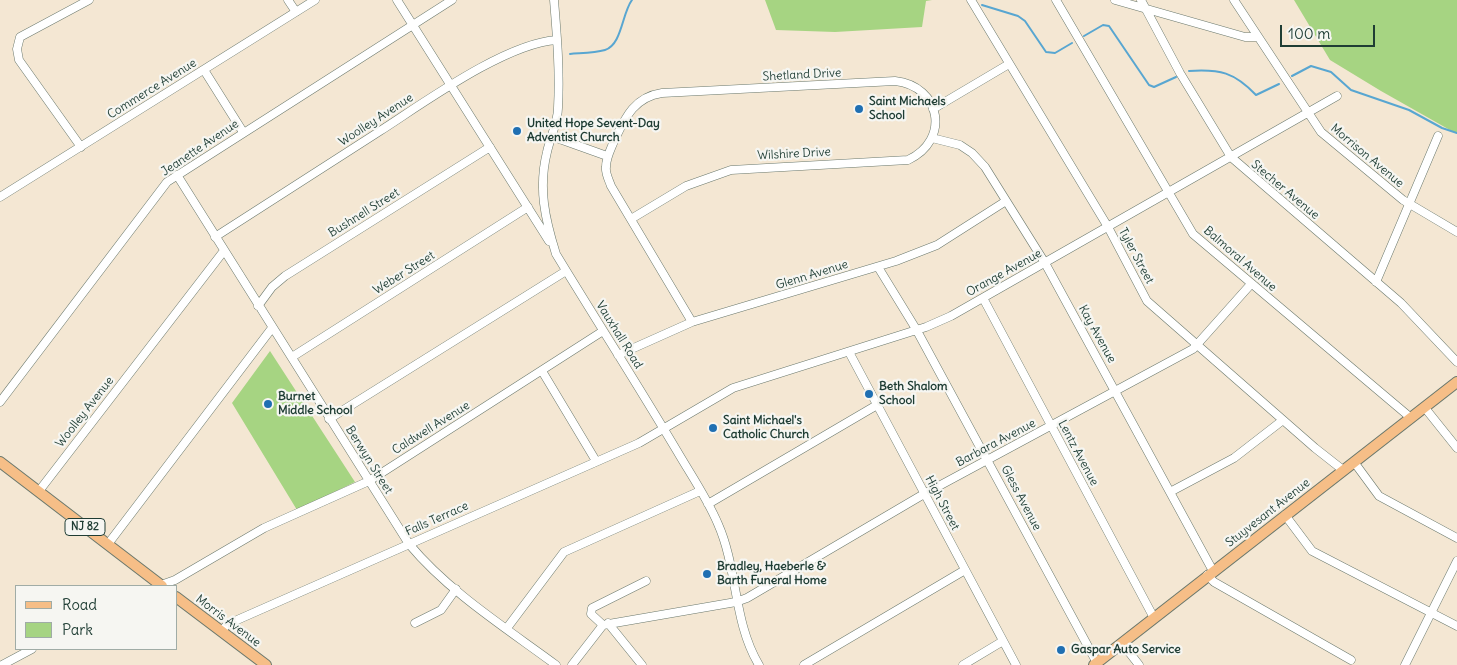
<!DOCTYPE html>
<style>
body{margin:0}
#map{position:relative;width:1457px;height:665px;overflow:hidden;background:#f4e7d3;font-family:Delius,sans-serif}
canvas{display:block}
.legend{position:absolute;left:15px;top:585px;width:162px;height:65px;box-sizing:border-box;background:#f6f6f2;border:1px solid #a0aca6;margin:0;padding:6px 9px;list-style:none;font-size:15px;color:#1f3d34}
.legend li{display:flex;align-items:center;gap:10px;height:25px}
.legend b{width:25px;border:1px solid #a0aca6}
.scale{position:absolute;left:1280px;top:25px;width:95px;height:22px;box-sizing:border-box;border:2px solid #1f3d34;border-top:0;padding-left:6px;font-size:15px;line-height:18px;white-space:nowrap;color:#1f3d34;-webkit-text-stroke:4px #f6f6f2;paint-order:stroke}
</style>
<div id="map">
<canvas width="1457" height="665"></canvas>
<ul class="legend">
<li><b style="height:6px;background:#f6be87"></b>Road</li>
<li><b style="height:14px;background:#a6d482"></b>Park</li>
</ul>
<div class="scale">100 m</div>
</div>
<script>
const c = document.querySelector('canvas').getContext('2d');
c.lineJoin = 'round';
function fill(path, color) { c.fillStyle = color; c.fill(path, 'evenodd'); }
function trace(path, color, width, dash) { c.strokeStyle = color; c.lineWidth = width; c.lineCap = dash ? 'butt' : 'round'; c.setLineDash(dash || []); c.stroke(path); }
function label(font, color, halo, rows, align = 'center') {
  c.font = font + ' Delius,sans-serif'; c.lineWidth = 4.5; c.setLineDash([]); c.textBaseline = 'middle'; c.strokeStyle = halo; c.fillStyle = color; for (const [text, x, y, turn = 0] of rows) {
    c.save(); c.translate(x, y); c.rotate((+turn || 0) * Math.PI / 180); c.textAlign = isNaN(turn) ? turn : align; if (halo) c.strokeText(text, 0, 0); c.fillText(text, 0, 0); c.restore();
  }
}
fill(new Path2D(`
 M765 0H932L926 1 922 27 835 32 776 30Z
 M1294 0H1457V134L1381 91 1330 60Z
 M270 351 355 482 297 510 232 403Z`), '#a6d482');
trace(new Path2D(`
 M982 5 1018 16 1025 21 1046 52 1055 53 1072 43
 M1084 36 1103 25 1109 26 1149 85 1154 87 1176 77
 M570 54C581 53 594 53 605 50 622 45 622 13 632 0
 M1189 71C1220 69 1234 72 1256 95L1279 84
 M1292 76 1311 66 1331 72 1351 90 1409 110 1442 128 1457 133`), '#58a6d1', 2);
const minor = new Path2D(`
 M288 0 296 12
 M397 0 549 241
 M554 0C557 36 560 72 558 108 558 122 550 138 547 152 538 188 545 219 556 254 596 320 638 385 677 451 691 475 707 498 718 524 738 569 733 622 759 665
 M971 0 1108 227 1147 301 1315 448 1343 470
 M1056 0 1193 234 1411 418
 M1115 0 1245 37H1257
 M1141 0 1180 73 1231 157 1401 303 1457 362
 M1234 0 1321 132 1403 200 1457 232
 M204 70 243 132
 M933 109 1009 64
 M551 136 607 156
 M932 138 960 145 972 153 985 167 1045 263 1213 571
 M81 147 19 60 17 49 20 37 89 0
 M177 175 409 544C449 592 506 628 556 665
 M0 197 315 0
 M631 219 686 186 731 170 908 160C951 140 941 86 895 81L662 93C634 97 625 118 614 141 611 149 606 157 606 167 605 173 609 180 611 186L692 322
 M215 237C270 202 325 166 380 131 425 102 506 43 557 40
 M878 267 916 329 1097 663
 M1376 282 1438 136
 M983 298 1154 618
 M258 306 272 287 285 276 490 147
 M849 352 1016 665
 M618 355 692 322 896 261 937 245 1006 201
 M292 357 528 207
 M542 371 596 461
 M0 402 167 182 452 0
 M1425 408 1457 448
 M329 419 566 271
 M1354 462 1379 496 1457 538
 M39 491 223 252
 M1170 492 1234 458 1283 420
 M708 504 877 405
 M1285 515 1312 551 1457 626
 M108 544 272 328
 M1207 575 1214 582 1351 660
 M158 586 175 580 264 528 369 481 603 331
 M415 623 441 610 456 589
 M608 623 642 665
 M603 625 591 614 592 608 646 581
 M507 628 564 552 700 491
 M221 631 228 624 639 443 733 388 926 327 951 316 1337 96
 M1122 643 1139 665
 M2 665 32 649
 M572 665 603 625 736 602 747 598 924 494 1193 349 1251 284
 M804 665 965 570
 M963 665 1003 641
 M1405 665 1457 561`);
const major = new Path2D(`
 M0 462 162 586
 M176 597 266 665
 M1094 665 1457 382`);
trace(minor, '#6a786c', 9);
trace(major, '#6a786c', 12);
trace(minor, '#fff', 8);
trace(major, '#f6be87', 10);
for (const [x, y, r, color] of [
 [859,109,5,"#1f6fb2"],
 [517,131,5,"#1f6fb2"],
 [869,394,5,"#1f6fb2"],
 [268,404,5,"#1f6fb2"],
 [713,428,5,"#1f6fb2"],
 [707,574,5,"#1f6fb2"],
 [1061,650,5,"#1f6fb2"]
]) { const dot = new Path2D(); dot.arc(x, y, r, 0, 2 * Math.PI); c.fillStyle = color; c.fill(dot); trace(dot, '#f6f6f2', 2); }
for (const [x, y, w] of [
 [85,527,40]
]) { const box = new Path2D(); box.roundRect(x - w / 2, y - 8.5, w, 17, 4); c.fillStyle = '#f6f6f2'; c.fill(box); trace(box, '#1f3d34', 1); }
label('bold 11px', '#1f3d34', null, [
 ["NJ 82",85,527]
]);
label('12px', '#1f3d34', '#f6f6f2', [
 ["Shetland Drive",802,75,-3],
 ["Commerce Avenue",152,89,-32],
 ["Woolley Avenue",376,120,-33],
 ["Jeanette Avenue",200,148,-34],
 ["Wilshire Drive",794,154,-3],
 ["Morrison Avenue",1367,156,40],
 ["Stecher Avenue",1285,190,40],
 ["Bushnell Street",364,213,-32],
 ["Tyler Street",1136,256,62],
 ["Balmoral Avenue",1240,259,41],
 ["Weber Street",404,273,-32],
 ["Orange Avenue",1004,273,-29],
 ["Glenn Avenue",812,275,-17],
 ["Kay Avenue",1097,334,61],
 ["Vauxhall Road",619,335,58],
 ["Woolley Avenue",85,412,-52],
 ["Caldwell Avenue",431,428,-32],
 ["Barbara Avenue",996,443,-28],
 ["Lentz Avenue",1078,453,62],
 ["Berwyn Street",369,460,58],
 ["Gless Avenue",1021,498,62],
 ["High Street",942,503,62],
 ["Stuyvesant Avenue",1268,513,-38],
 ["Falls Terrace",437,519,-24],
 ["Morris Avenue",228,621,37]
]);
label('bold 12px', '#1f3d34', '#f6f6f2', [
 ["Saint Michaels",869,102],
 ["School",869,116],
 ["United Hope Sevent-Day",527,124],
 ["Adventist Church",527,138],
 ["Beth Shalom",879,387],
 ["School",879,401],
 ["Burnet",278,397],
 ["Middle School",278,411],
 ["Saint Michael's",723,421],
 ["Catholic Church",723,435],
 ["Bradley, Haeberle &",717,567],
 ["Barth Funeral Home",717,581],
 ["Gaspar Auto Service",1071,650]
], 'left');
</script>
